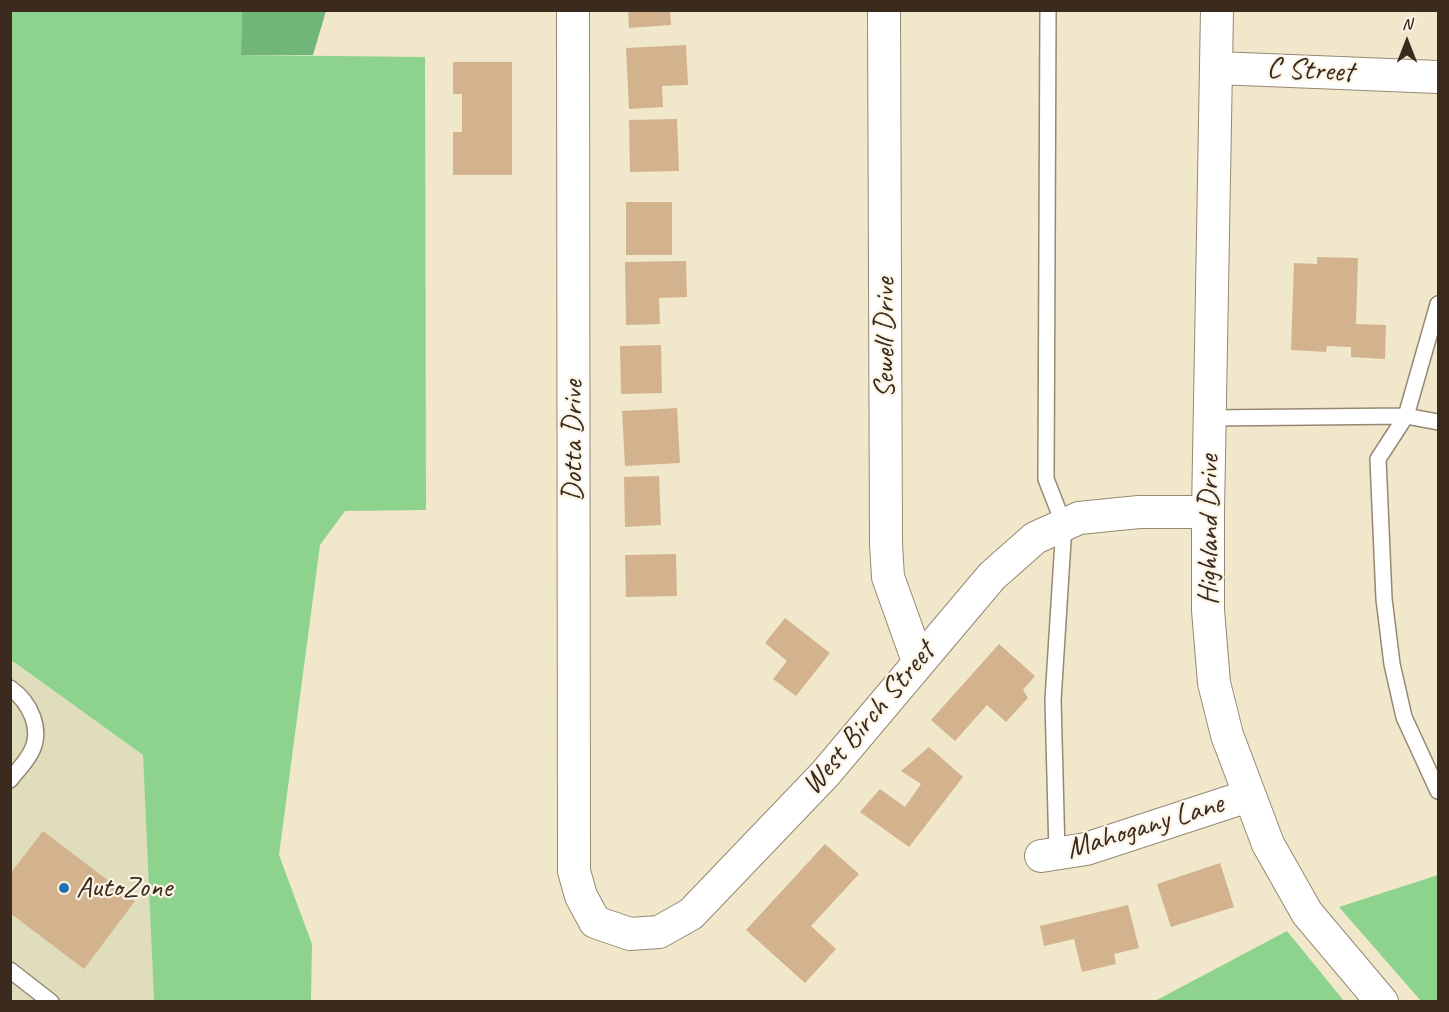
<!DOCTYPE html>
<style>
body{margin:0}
#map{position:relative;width:1449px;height:1012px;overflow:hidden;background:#f1e7ca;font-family:Caveat,sans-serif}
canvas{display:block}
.frame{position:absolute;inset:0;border:12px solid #3b2a1e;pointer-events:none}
.north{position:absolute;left:1377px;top:12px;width:60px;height:60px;-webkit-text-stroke:4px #fcf5e5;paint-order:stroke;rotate:0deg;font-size:16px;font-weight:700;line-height:24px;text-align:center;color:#3b2a1e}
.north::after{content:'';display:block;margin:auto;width:21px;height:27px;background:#3b2a1e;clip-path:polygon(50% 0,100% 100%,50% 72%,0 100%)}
</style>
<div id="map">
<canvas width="1449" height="1012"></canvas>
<div class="frame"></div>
<div class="north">N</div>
</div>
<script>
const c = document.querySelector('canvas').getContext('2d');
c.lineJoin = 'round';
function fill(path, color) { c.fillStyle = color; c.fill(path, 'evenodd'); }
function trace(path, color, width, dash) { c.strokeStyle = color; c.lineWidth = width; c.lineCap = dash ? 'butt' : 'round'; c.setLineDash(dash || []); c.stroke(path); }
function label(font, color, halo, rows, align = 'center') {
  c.font = font + ' Caveat,sans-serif'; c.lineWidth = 4.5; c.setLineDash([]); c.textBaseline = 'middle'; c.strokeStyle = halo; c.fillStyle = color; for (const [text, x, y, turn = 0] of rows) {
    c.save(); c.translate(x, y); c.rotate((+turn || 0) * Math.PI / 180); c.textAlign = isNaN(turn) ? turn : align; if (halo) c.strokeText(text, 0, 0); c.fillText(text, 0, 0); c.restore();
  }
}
fill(new Path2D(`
 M10 660 143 755 154 1001H11Z`), '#dfddbb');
fill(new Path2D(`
 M11 11H242L241 55 425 57 426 510 345 511 320 545 279 855 312 944 311 1001H154L143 755 11 660Z
 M1438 875V1001H1421L1339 907Z
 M1287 931 1344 1001H1155Z`), '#8ed38d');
fill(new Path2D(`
 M242 11V10L326 11 313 55H241Z`), '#72b578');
fill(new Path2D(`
 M628 10H670L671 25 629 28Z
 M686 45 688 85 662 86 663 107 629 109 626 48Z
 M453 62H512V175H453V132H462V94H453Z
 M677 119 679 171 630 172 629 120Z
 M626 202H672V255H626Z
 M1317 257 1358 258 1356 324 1386 325 1385 359 1351 357V347L1327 346 1326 352 1291 350 1294 263 1317 264Z
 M686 261 687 297 659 298 660 324 626 325 625 262Z
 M661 345 662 393 621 394 620 346Z
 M677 408 680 463 625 466 622 411Z
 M659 476 661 525 625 527 624 477Z
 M676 554 677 596 626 597 625 555Z
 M785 618 830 653 796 696 773 679 787 661 765 643Z
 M999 644 1035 676 1023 690 1028 698 1006 722 987 705 955 741 931 720Z
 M929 747 963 777 909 847 860 812 880 789 905 807 921 784 901 771Z
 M43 831 135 901 84 969 10 913V874Z
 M825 844 859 874 811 926 836 949 805 983 746 930Z
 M1220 863 1234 907 1171 927 1157 884Z
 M1128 905 1139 948 1114 954 1116 964 1082 972 1074 939 1044 946 1040 926Z`), '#d3b38e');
const lane = new Path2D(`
 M1048 10 1046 479 1064 525 1053 700 1057 853
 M1438 304 1406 416 1378 459 1384 599 1392 664 1404 717 1438 791
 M1210 418 1406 416 1438 422
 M10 688C30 702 44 730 30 754 25 763 17 771 10 780
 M10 970 51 1002`);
const street = new Path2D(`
 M573 10 574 871 581 896 595 922 630 934 659 932 691 914 825 774 992 576 1035 538 1079 518 1139 512H1208
 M884 10 886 544 888 577 918 661
 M1217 10 1208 512V610L1214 683 1227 735 1268 844 1307 913 1382 1002
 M1217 68 1438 77
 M1041 856 1086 849 1248 796`);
trace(lane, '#968874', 18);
trace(street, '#968874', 34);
trace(lane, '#fff', 15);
trace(street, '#fff', 32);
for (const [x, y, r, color] of [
 [64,888,6,"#1f6fb2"]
]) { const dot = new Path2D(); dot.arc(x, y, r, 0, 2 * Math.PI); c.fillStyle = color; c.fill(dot); trace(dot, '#fcf5e5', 2); }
label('30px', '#3b2a1e', '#fcf5e5', [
 ["C Street",1310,71,3],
 ["Sewell Drive",885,338,-90],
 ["Dotta Drive",573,441,-90],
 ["Highland Drive",1209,530,-90],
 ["West Birch Street",869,719,-50],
 ["Mahogany Lane",1145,827,-17]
]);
label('30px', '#3b2a1e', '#fcf5e5', [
 ["AutoZone",76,888]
], 'left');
</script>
